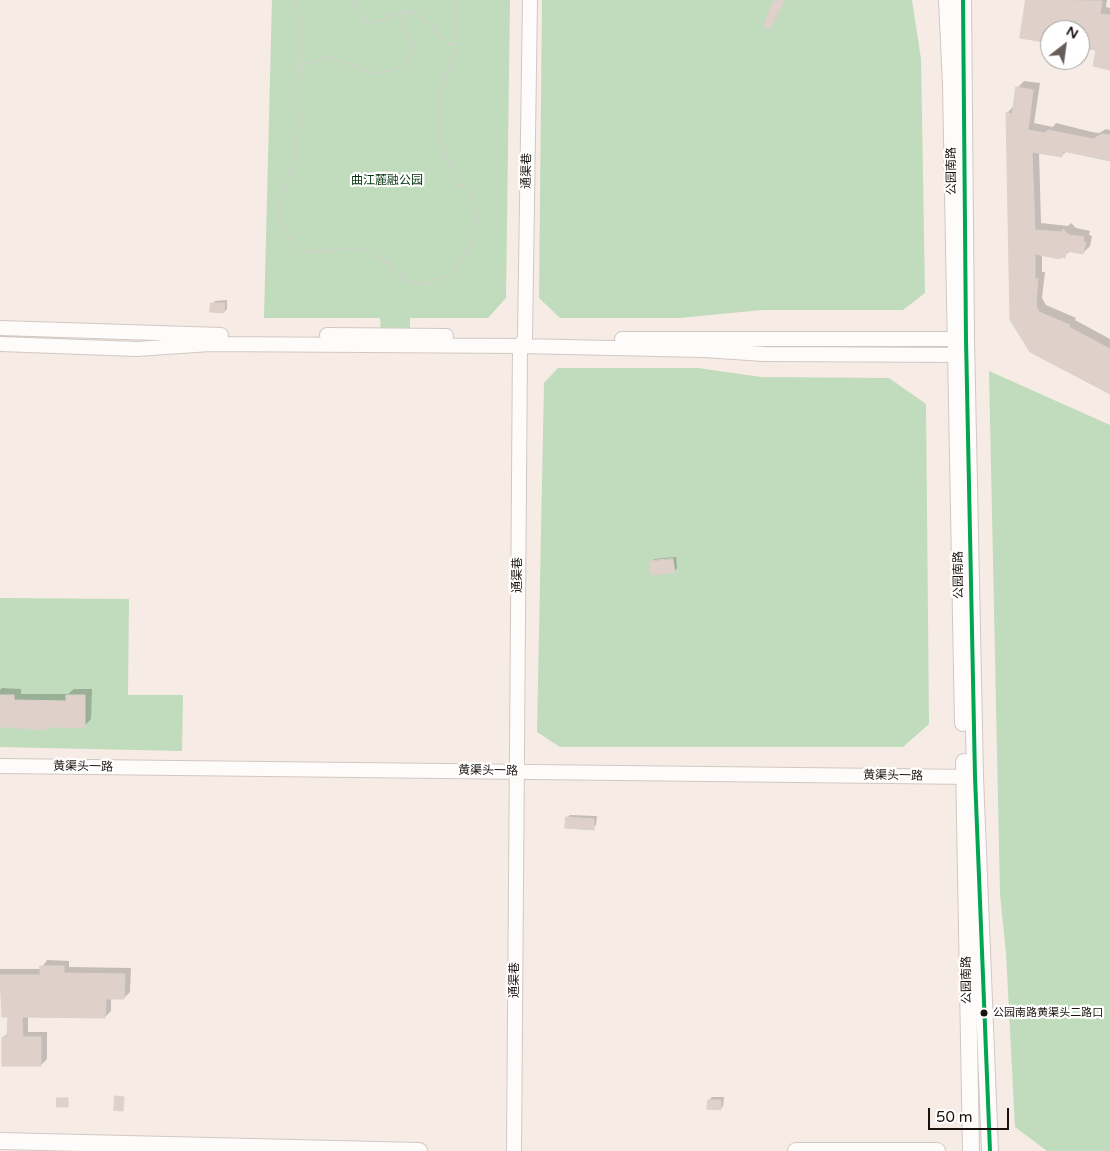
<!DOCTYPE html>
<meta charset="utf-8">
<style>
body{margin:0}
#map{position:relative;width:1110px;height:1151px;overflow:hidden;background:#f7ebe5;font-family:"Varela Round",sans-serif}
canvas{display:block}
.north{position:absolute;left:1040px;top:20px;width:50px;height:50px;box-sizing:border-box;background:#fff;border:1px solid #a3a09f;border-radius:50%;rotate:30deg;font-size:14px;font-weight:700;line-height:20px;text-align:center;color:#1a120f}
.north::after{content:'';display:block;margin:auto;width:18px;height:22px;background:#675e5a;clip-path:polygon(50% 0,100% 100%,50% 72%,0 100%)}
.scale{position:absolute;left:928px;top:1108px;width:81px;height:22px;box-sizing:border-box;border:2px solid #1a120f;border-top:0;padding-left:6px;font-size:15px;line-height:18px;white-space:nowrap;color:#1a120f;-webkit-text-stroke:4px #fff;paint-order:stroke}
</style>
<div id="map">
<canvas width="1110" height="1151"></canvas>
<div class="north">N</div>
<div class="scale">50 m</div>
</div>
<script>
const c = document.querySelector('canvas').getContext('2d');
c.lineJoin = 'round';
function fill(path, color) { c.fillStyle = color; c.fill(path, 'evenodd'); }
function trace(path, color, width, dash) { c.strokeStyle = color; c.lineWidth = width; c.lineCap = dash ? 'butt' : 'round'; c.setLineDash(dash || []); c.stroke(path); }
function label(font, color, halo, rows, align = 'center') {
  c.font = font + ' "Varela Round","Noto Sans SC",sans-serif'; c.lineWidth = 4.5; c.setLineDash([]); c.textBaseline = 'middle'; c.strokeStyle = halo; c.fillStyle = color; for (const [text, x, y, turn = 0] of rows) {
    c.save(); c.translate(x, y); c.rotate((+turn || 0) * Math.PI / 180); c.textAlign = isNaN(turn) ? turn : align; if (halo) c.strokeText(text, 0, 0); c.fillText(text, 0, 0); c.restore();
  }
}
fill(new Path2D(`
 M272 0H510L506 298 488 318H410V335H381L380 318H264Z
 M542 0H912L921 59 925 293 903 310H762L680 318H560L539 298Z
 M558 368H698L761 377 889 378 926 404 929 724 903 747H560L537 732 544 383Z
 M989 371 1110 425V1151H1047L1015 1127 1006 953 1000 895Z
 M0 598 129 599 128 695H183L182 751 0 747Z`), '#c0dcbc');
fill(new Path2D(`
 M775 0H785L775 19 767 16Z
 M1027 0H1107L1106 7 1110 8V68L1098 49 1080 46V30H1050V42L1021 37Z
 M1024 81 1040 83 1034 123 1053 127 1056 123 1092 132 1099 133 1106 129 1110 130V158L1067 151 1061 156 1039 152 1041 223 1068 226 1071 223 1076 228 1090 231 1089 235 1092 236 1090 246 1083 253 1071 251 1060 258 1042 254V272H1045L1042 298 1046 305 1076 318 1075 320 1110 339V392L1031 351 1007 113 1014 106 1017 88Z
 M227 300V309L224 312 212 304 215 301Z
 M676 557 677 568 674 572 651 562 654 559Z
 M2 688 21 689V694H68L74 689H92L91 719 84 726H48L46 729 0 726V690Z
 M570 815 597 816 596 825 593 828 567 818Z
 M47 960 69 961V967L131 968 130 992 124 998H111V1011L105 1017 28 1016V1032H47V1059L41 1065 4 1037 9 1032V1015L4 985H0V969H41Z
 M712 1097H724L723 1106 720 1109 709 1100Z`), '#0003');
const building = new Path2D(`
 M775 0H785L770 29 763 26 772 4Z
 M1026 0 1102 1 1100 14 1110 15V70L1093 66 1096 50 1080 48V30H1050V43L1020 38Z
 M1016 87 1033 90 1028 130 1045 133 1048 130 1093 139 1102 134 1110 135V161L1063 151 1062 157 1032 152 1035 230 1062 232 1063 229 1069 235 1084 237 1083 242H1086L1083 254 1067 251 1065 258 1061 257 1060 259 1035 254V279H1038L1036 306 1039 312 1070 325 1069 327 1110 349V394L1030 352 1010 320 1006 112 1012 114Z
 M211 303H225L224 313 210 312Z
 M673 559 675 573 651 575 650 561Z
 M0 695H14V700L66 701V695H85V728L46 727V730L0 727Z
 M566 817 594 819V830L565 828Z
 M40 966H64V973L125 974 124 999H106L105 1018 22 1017 23 1037H41V1066H2V1037H7L8 1017H2L0 975H40Z
 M115 1096 124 1097 123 1111 114 1110Z
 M57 1098H68V1107H57Z
 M708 1100H721V1110L707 1109Z`);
fill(building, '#dfd1ca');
trace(building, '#dad1cc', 1);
const tertiary = new Path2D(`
 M0 328 221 335
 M327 335 446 336
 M622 339H965
 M0 344 137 349 210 344 520 346 704 350 764 354 966 355
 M0 766 974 777
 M514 1151 520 346 525 338 530 0`);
const secondary = new Path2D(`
 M947 0 951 84 963 723
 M963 0 966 339 975 777 990 1151
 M964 762 971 1151
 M0 1141 419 1151
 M796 1151H937`);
trace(tertiary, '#d1c8c3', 16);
trace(secondary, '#d1c8c3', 18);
trace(new Path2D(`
 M296 0C301 20 298 40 298 60 298 91 300 123 295 154 292 178 273 204 283 228 299 268 334 244 362 249 387 254 394 279 415 283 428 286 443 278 453 270 471 253 483 220 471 197 468 192 463 187 459 182 448 166 439 142 438 122 437 98 447 75 454 53 458 38 457 15 454 0
 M353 0C367 45 389 7 409 12 429 16 435 39 454 46
 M298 67C308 63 317 58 328 58 342 59 353 67 366 71 385 77 408 67 413 47L402 22 407 12`), '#d4d1cf', 2, [5, 2.5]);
trace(tertiary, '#fefcfb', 14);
trace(secondary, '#fefcfb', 16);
trace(new Path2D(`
 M963 0 966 339 975 777 990 1151`), '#00a651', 4);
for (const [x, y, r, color] of [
 [984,1013,4.5,"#1a120f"]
]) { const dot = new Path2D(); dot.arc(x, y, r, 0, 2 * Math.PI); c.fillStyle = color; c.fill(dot); trace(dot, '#fff', 2); }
label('11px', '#1a120f', '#fff', [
 ["公园南路黄渠头二路口",993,1013]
], 'left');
label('12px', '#1a120f', '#fff', [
 ["通渠巷",527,171,-89],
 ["公园南路",952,171,-91],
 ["通渠巷",518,575,-90],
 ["公园南路",959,575,-91],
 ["黄渠头一路",83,767,1],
 ["黄渠头一路",488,771,1],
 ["黄渠头一路",893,776,1],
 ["通渠巷",515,980,-90],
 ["公园南路",967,980,-91]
]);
label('12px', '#02340e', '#fff', [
 ["曲江麓融公园",387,181]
]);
</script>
